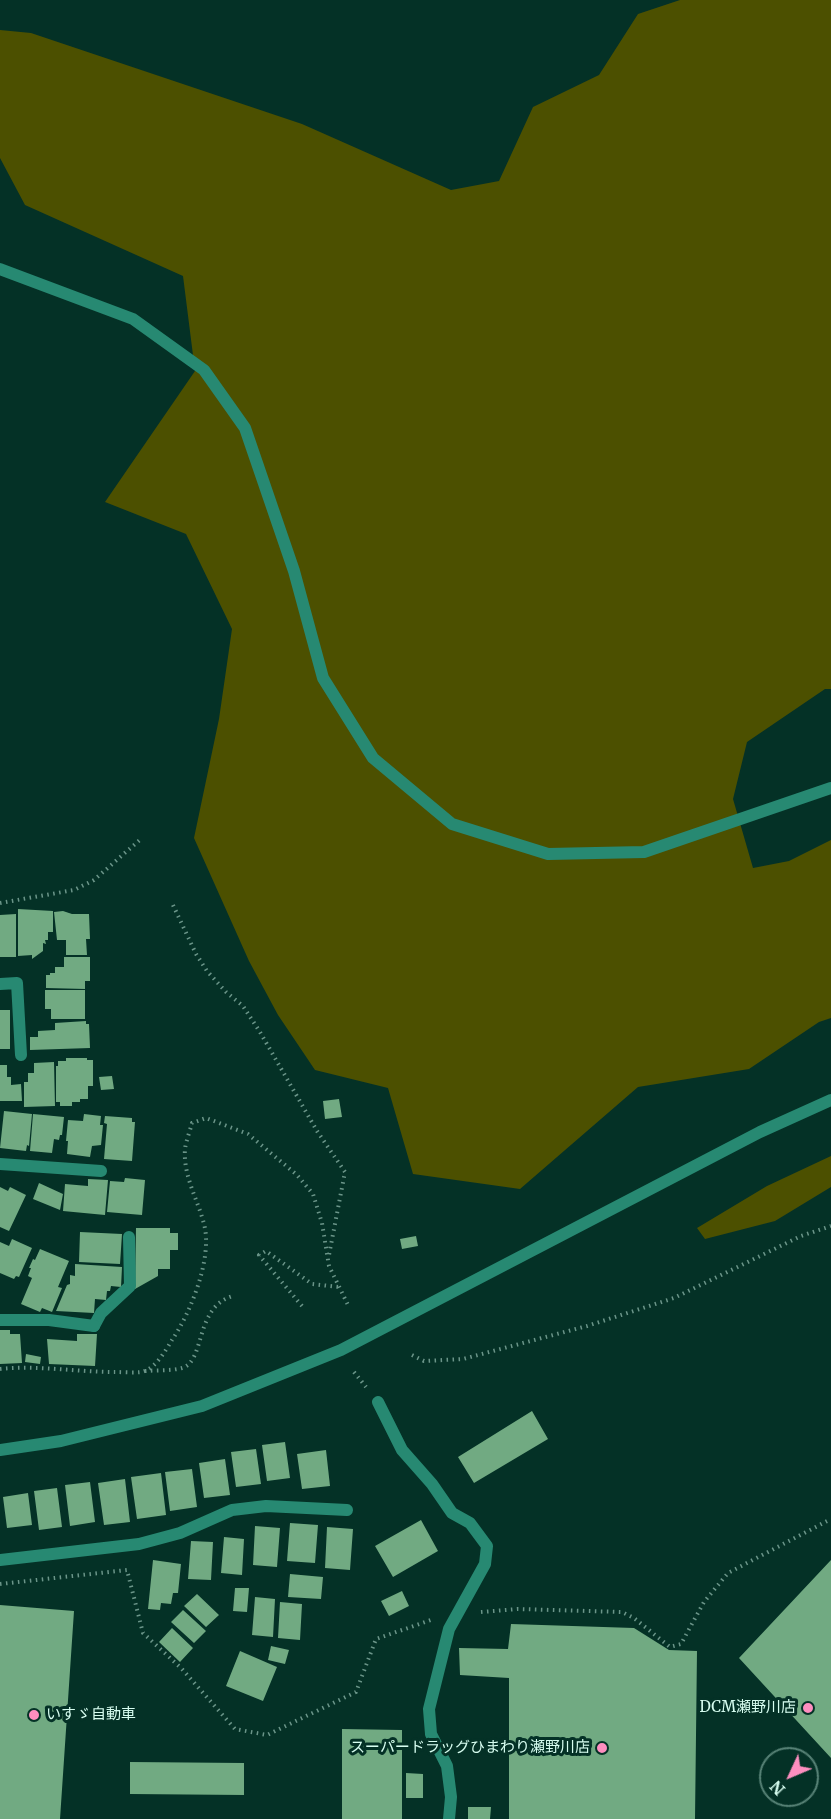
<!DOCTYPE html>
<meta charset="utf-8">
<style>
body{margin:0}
#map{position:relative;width:831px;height:1819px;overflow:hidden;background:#043126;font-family:Merriweather,serif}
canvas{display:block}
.north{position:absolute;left:759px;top:1747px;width:60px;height:60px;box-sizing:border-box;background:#043126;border:2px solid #588377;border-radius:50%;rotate:226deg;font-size:16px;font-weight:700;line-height:24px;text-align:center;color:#d7fdf0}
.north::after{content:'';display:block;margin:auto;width:21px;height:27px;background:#fd8ebf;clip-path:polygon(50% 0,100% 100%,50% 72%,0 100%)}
</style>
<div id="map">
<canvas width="831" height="1819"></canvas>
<div class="north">N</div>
</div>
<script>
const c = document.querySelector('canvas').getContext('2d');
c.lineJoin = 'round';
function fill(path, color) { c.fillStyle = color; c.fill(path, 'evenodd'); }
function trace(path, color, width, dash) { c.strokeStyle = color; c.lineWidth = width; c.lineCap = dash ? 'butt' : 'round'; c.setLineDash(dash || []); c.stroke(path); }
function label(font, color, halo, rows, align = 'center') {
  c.font = font + ' Merriweather,"Noto Sans JP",serif'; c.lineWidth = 6; c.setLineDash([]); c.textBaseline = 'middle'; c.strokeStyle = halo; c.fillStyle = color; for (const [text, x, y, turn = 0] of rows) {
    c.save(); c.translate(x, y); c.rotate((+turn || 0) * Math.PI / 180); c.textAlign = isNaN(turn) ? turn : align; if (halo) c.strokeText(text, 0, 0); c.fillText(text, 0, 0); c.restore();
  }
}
fill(new Path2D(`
 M680 0H831V689H825L747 742 733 799 753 868 789 861 831 840V1018L819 1022 749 1069 638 1087 520 1189 413 1174 388 1088 315 1070 278 1015 249 961 194 838 219 719 232 629 186 534 105 502 195 371 183 276 25 205 0 158V30L31 33 302 124 451 190 499 181 533 107 599 75 638 14Z
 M831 1156V1187L775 1221 705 1239 697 1228 767 1186Z`), '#4c5000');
fill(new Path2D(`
 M18 909 53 911V932H48V940H45L46 944 43 943V951L32 959V955L18 956Z
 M63 911 72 914H89L90 939H86L87 955H66V940H57L54 912Z
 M16 914V957H0V915Z
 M64 957H90V981H85V989L46 988V975H50V973H55V967H64Z
 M45 990H85V1019H51V1009H45Z
 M0 1010H10V1049H0Z
 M86 1021V1024H89L90 1048 30 1050V1037H38V1031L55 1030V1023Z
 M66 1058H87V1060H93V1086H88V1099H80V1102H72V1106H60V1102H56V1066H58V1061H66Z
 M54 1062 55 1106 24 1107V1082H28V1073H34V1063Z
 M0 1065H7V1077H11V1085L21 1084 22 1101H0Z
 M112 1076 114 1089 101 1090 99 1077Z
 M339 1099 342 1117 325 1119 323 1101Z
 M4 1111 32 1114 29 1146 27 1145 26 1151 0 1148Z
 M33 1114 64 1117 62 1135H60L59 1140 54 1139 52 1153 30 1151Z
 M84 1114 101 1116 100 1125H103L101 1145 92 1146 90 1157 67 1154 68 1141H66L68 1120 83 1121Z
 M105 1116 132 1118V1122H135L132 1161 104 1159 107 1124 104 1123Z
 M125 1178 145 1180 142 1215 107 1212 110 1181 124 1182Z
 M88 1179 108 1180 105 1215 63 1211 65 1184 88 1186Z
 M39 1183 63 1194 60 1210 33 1199Z
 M0 1187 8 1191 10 1187 26 1195 9 1231 0 1227Z
 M136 1228H170V1233H178V1250H170V1269H158V1276L135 1289Z
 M80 1232 122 1234 120 1264 79 1262Z
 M416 1236 418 1246 402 1249 400 1239Z
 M12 1239 32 1248 19 1277 16 1276 14 1279 0 1273V1242L9 1246Z
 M40 1249 69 1261 58 1287 62 1288 52 1312 42 1308 40 1312 21 1304 32 1278 28 1276 31 1268H29L33 1259 35 1260Z
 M75 1264 122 1267 121 1287 111 1286 110 1291H107L106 1300 95 1299 94 1313 56 1311 67 1285 70 1284V1275L75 1276Z
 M0 1330H10V1334H20L22 1363 0 1364Z
 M77 1334H97L95 1366 49 1364 47 1339 77 1341Z
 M26 1354 41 1357 40 1364 25 1362Z
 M532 1411 548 1439 474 1483 458 1457Z
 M285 1442 290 1478 267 1481 262 1445Z
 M256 1449 261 1484 236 1487 231 1452Z
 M326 1450 330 1486 302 1489 297 1454Z
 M225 1459 230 1495 204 1498 199 1463Z
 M192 1469 197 1507 170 1511 165 1472Z
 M161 1473 166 1515 137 1519 131 1477Z
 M125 1479 130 1522 104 1525 98 1483Z
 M90 1482 95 1522 70 1526 65 1485Z
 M57 1488 62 1527 39 1530 34 1491Z
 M28 1493 32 1525 7 1528 3 1497Z
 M421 1520 438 1551 393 1577 375 1546Z
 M290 1523 318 1525 315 1563 287 1561Z
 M255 1526 280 1528 277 1567 253 1565Z
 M327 1527 353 1529 350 1570 325 1568Z
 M224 1537 244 1539 242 1575 221 1573Z
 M191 1541 213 1542 211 1580 188 1579Z
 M153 1560 181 1564 178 1593H173L171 1604 161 1603 160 1610 148 1609Z
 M831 1560V1758L739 1658Z
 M290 1574 323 1577 321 1599 288 1597Z
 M235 1588H249L247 1612 233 1611Z
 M402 1591 409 1606 389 1616 381 1601Z
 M197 1594 219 1615 206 1627 184 1606Z
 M255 1597 275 1599 273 1637 252 1635Z
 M280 1602 302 1604 300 1640 278 1638Z
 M0 1605 74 1611 60 1819H0Z
 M183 1610 206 1631 194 1643 171 1622Z
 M511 1624 634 1628 669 1650 697 1651 695 1819H509V1678L460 1675 459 1648 508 1649Z
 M172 1628 193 1648 180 1662 159 1642Z
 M271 1646 289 1650 285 1664 268 1660Z
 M240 1651 277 1667 263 1701 226 1686Z
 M342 1729 402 1730V1819H342Z
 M130 1762 244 1763V1795L130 1794Z
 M406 1773 423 1774V1798H406Z
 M468 1807H491L490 1819H468Z`), '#71aa82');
trace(new Path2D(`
 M0 903 74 890 94 880 142 838
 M173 905 196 954 207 971 226 992 243 1006 260 1032 317 1131 345 1172 329 1255
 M302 1306 259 1255 266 1251 312 1284 339 1287
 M412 1355 424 1361 463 1359 587 1326 674 1298 801 1236 831 1226
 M0 1369C38 1365 76 1372 114 1372 122 1372 133 1373 141 1372 156 1369 165 1351 172 1340 191 1312 213 1257 204 1224 198 1200 183 1176 185 1149 186 1141 190 1131 192 1123L206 1118 248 1134 297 1175 313 1194 322 1223 329 1266 348 1305
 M145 1371C157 1370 171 1371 182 1368 206 1361 194 1307 233 1296
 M354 1372 366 1387
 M0 1584 127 1570 143 1633 181 1668 235 1729 267 1735 356 1692 376 1639 431 1620
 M481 1612 518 1609 622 1612 634 1618 670 1647 681 1644 704 1602 728 1573 831 1519`), '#6b9589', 4, [1.5, 4.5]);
trace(new Path2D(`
 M94 1326 101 1313 130 1286 129 1237`), '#278972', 12);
trace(new Path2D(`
 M0 984 17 983 21 1055
 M0 1164 101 1171
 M0 1320H49L94 1326
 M378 1402 402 1450 432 1484 452 1513 470 1523 487 1546 485 1564 449 1629 429 1709 431 1734 447 1766 451 1797 449 1819
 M0 1560 139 1544 180 1533 232 1510 266 1506 347 1510`), '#278972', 12);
trace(new Path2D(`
 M0 269 133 319 204 370 245 428 294 571 323 678 373 758 452 824 548 854 644 852 831 788
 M0 1450 61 1441 202 1406 341 1350 760 1132 831 1100`), '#278972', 12);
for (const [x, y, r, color] of [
 [808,1708,6,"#fd8ebf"],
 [34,1715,6,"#fd8ebf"],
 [602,1748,6,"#fd8ebf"]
]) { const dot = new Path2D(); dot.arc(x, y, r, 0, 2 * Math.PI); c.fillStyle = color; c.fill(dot); trace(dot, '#043126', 2); }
label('15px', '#d7fdf0', '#043126', [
 ["DCM瀬野川店",796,1708],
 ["いすゞ自動車",46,1715,"left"],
 ["スーパードラッグひまわり瀬野川店",590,1748]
], 'right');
</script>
